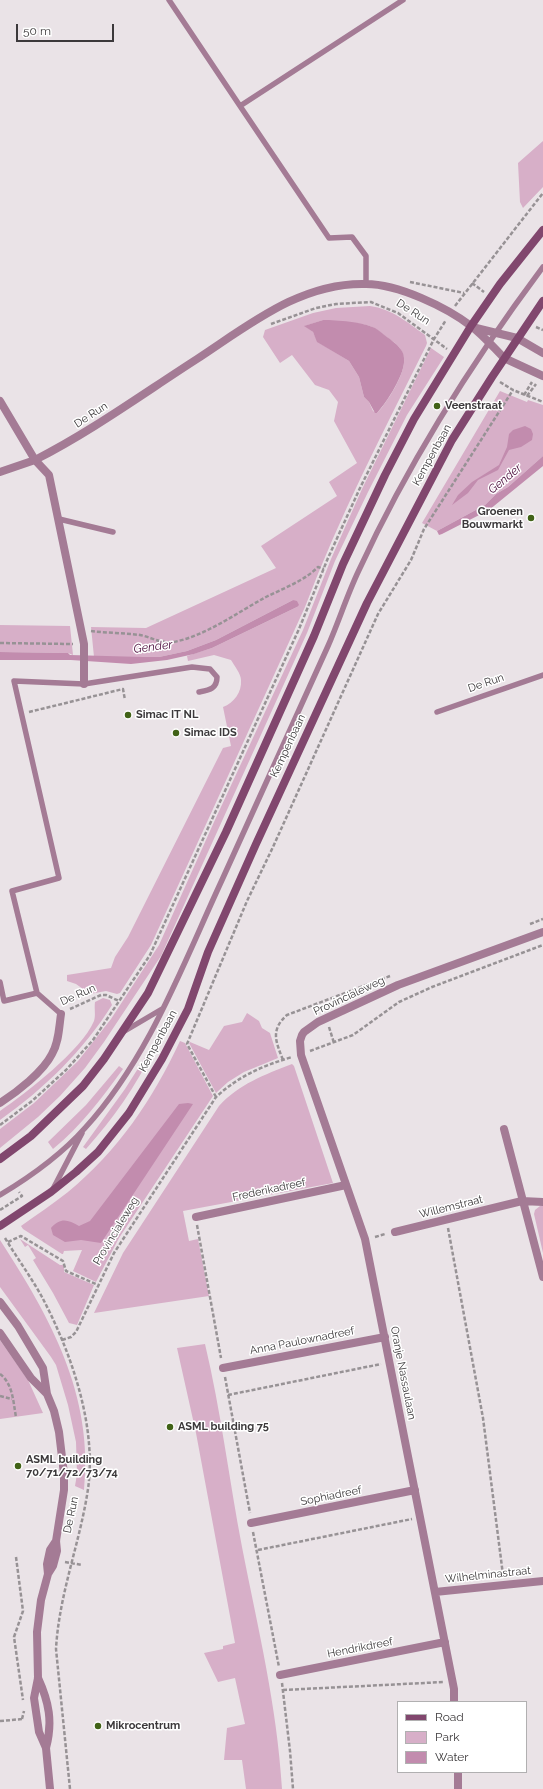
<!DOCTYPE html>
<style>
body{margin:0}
#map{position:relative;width:543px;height:1789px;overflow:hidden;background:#eae3e7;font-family:Raleway,sans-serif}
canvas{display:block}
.legend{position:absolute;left:397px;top:1701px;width:130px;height:72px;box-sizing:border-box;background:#fff;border:1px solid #b1b0b1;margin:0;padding:5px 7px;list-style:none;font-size:12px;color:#3c393b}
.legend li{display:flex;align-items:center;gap:8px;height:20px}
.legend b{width:20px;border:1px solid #b1b0b1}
.scale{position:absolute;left:16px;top:24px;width:98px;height:18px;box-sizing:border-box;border:2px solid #3c393b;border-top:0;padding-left:5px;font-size:12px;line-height:14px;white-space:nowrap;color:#3c393b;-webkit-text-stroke:3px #fff;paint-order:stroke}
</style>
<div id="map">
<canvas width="543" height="1789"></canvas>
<ul class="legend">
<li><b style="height:5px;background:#81476e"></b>Road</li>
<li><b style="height:11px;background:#d7afc8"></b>Park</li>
<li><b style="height:11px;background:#c28cae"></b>Water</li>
</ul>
<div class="scale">50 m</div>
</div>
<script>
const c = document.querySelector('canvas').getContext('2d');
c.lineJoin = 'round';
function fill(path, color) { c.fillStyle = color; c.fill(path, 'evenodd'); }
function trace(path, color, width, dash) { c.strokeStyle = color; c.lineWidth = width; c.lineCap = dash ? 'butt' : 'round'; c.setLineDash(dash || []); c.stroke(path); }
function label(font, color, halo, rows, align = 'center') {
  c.font = font + ' Raleway,sans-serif'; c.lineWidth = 3; c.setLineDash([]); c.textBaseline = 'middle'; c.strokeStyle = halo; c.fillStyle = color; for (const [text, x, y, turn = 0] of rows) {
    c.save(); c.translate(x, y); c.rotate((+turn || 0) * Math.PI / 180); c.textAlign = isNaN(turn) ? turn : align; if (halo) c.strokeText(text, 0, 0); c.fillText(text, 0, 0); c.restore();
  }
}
fill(new Path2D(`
 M543 141V187L523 208 520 202 518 163Z
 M370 306C392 309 407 322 425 335L427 343 426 346C383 432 339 517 305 607L151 945 120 993 117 994 106 991 90 994 76 984 67 981V975L111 968 115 957 128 937 223 748 231 746 223 707C234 703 242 692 241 680 241 674 234 665 231 660L214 655 188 661 187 656 212 648 297 607 293 600 216 640 187 651 159 657H94L91 627 146 628 276 568 261 546 337 496 329 482 357 463 334 421 338 402 329 390 315 385 292 355 280 363 263 337 265 330 313 313 336 308ZM323 320C337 322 352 322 366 325 374 327 379 331 385 336 393 341 403 348 404 358 406 373 387 403 377 413L373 411 369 402 364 397 359 377 349 361 318 342 313 332 305 326Z
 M431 348 444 357 407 415 368 492 335 561 307 633 161 956 104 1042 85 1068 60 1096 38 1117 0 1148V1129L34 1103 78 1061 111 1019 159 945 214 822 303 630 331 559 362 489Z
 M500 391 527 402 528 400 543 405V456L508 487 496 494 485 505 437 531 422 523Z
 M0 625 70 626 73 655 68 653 0 652Z
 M103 998 110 1000 112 1005C83 1051 44 1089 0 1120V1111C26 1093 82 1050 94 1021 96 1015 94 1009 95 1002Z
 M247 1013 259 1021 262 1028 270 1033 278 1058 244 1072 228 1082 216 1093 189 1043 190 1042 209 1050 224 1026 242 1022Z
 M180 1041 185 1043 213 1096 119 1238 96 1282 73 1271 82 1250 64 1251 63 1254H62L23 1229 21 1226C36 1215 53 1204 68 1192 118 1151 153 1099 180 1041Z
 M151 1048 154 1049C136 1086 113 1119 86 1149L83 1147 125 1089Z
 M292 1064 294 1066 333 1183 183 1211 189 1241 198 1239 209 1296 94 1313 123 1253 219 1106C239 1084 264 1075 292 1064Z
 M119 1066 123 1069C102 1098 81 1126 53 1149L48 1142 86 1105Z
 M540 1206H543V1253L534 1214 535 1210Z
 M20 1239 60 1265H64V1272L94 1285 77 1325 69 1323 53 1293 33 1260 36 1258 28 1245 25 1247Z
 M0 1240C50 1317 94 1395 84 1490L75 1486 77 1474 76 1442 68 1405 56 1365 51 1357 0 1287Z
 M0 1340 28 1380 43 1413 0 1419Z
 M205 1344C221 1411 229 1479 242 1547 258 1629 277 1705 282 1789H246L242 1760H224L227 1728 245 1724 235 1678 218 1682 204 1653 223 1649V1646L235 1643 196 1433 177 1348Z`), '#d7afc8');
fill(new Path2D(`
 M323 320C337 320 363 322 375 328 380 331 385 336 390 339 396 344 404 350 404 358 406 373 387 402 377 413H375L369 402 364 397 359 377 349 361 317 342 313 332 304 326Z
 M525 426 531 429 533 434 532 440 521 447 509 450 498 470 478 480 468 493 452 505 458 495 472 482 499 465 507 447 509 434 513 430Z
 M543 456V466L489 510 442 534 439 535 437 531 485 505 496 494 508 487Z
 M293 600 297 601 299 605 297 607 212 648 194 654 167 660 131 664 71 660H0V652L68 653 70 655 143 657H159L187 651 216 640Z
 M188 1103 193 1104 101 1243 81 1240 65 1242 53 1235 51 1228C61 1217 68 1220 79 1226L90 1221 179 1104Z`), '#c28cae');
trace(new Path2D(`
 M410 282 464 293
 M472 283 484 292
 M455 306 543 193
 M271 324 316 308 336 304 371 302 398 313 447 349
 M536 327 543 330
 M500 382 513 390 543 402
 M524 395 532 382
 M527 396 536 384
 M91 631C107 633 124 633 140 635 151 637 161 644 173 642 204 637 238 612 266 597 284 588 304 581 318 567L324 569
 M0 643 73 644
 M29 712 123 689 125 700
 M530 924 543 919
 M70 1009 101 995H106L119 1001
 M329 1027 334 1043
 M310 1051 353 1035 399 1002 432 987 543 945
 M283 1060C276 1042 270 1030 287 1015L390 976
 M216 1097 187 1044 247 901 273 847 378 614 411 560 424 529 513 390
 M0 1125 32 1101 66 1070 93 1040 150 955 299 629 328 558 360 488 434 339 446 320
 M0 1210 22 1196 19 1192
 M197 1225 221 1358
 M448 1228 483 1418 503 1575
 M375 1237 385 1234
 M5 1238C17 1258 31 1277 42 1297 71 1352 97 1426 88 1489 80 1543 59 1594 56 1649L70 1789
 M8 1242 21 1236 63 1261 66 1271 98 1285
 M62 1340 71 1337 76 1332 114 1253 216 1097C239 1076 262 1066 292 1057
 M0 1374C13 1384 13 1401 16 1417
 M225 1377 250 1513
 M228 1395 381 1364
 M0 1396 12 1399
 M253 1532 279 1667
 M258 1550 412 1519
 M16 1557 23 1611 14 1637 23 1700
 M65 1562 82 1565
 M282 1683 290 1751 293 1789
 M283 1690 444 1682
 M22 1719 24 1711
 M0 1721 23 1719`), '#979295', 2.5, [4, 2]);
trace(new Path2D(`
 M169 0 240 106
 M366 283V256L352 237 329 238 240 106 403 0
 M59 519 113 532
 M437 712 543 675
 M0 982 4 1001 37 993
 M61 1014 37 993 12 891 59 878 14 681 84 684 192 667 210 669 217 677C217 689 209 690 199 692
 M123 1032 162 1009
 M53 1189 82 1133
 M0 1195C30 1177 62 1154 85 1128 149 1058 183 964 222 880 257 802 293 724 328 646 339 621 347 595 359 570 409 462 472 362 543 267`), '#a47b95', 5.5);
trace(new Path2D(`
 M517 338 543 353
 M504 358 543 376
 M0 472 35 460 49 475 84 644V684
 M0 1103C17 1092 43 1072 52 1054 59 1042 59 1027 61 1014
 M504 1129 543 1277
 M196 1217 346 1185
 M395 1232 522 1201 543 1202
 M223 1368 385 1337
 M251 1523 415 1490
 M435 1592 543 1581
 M280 1675 445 1642
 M454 1702V1689L365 1239 301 1055 300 1041 302 1035 304 1032 318 1022 398 985 543 932
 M458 1772V1789`), '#a47b95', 8);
trace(new Path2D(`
 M472 327 517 338
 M0 401 35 460C92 431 144 393 197 359 249 325 301 282 366 284 398 284 446 307 471 326 483 335 494 348 504 358
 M0 1302 18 1326 43 1368 47 1394 54 1411 59 1432 64 1474V1490L56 1541 57 1551 53 1566 48 1574
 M0 1333 31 1378 47 1394
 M38 1678C49 1702 53 1722 46 1748
 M50 1789 46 1748 39 1732 34 1698 38 1678 37 1632 41 1600 48 1574 47 1564 50 1550 56 1541`), '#a47b95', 8);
trace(new Path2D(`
 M0 1159 31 1136 83 1086 104 1059 148 993 226 832 314 636 343 564 385 475 414 419 471 326 500 284 543 230
 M0 1226 51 1192 76 1172 98 1152 129 1113 162 1059 188 1009 208 952 256 844 367 603 452 440 492 377 543 301`), '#81476e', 8);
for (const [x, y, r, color] of [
 [437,406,4,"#416217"],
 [531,518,4,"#416217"],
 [128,715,4,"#416217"],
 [176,733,4,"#416217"],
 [170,1427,4,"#416217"],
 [18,1466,4,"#416217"],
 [98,1726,4,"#416217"]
]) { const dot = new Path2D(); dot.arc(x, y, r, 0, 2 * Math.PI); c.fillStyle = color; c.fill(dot); trace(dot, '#fff', 1.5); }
label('11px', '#3c393b', '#fff', [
 ["De Run",413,312,33],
 ["De Run",91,415,-33],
 ["Kempenbaan",432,455,-61],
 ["De Run",486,683,-19],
 ["Kempenbaan",288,746,-65],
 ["De Run",78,995,-24],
 ["Provincialeweg",349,996,-25],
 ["Kempenbaan",158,1041,-62],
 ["Frederikadreef",269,1190,-12],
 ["Willemstraat",451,1207,-14],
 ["Provincialeweg",116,1231,-59],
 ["Anna Paulownadreef",302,1341,-11],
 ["Oranje Nassaulaan",403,1373,79],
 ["Sophiadreef",331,1496,-11],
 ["De Run",71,1515,-78],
 ["Wilhelminastraat",488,1575,-6],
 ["Hendrikdreef",360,1648,-11]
]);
label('bold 11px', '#3c393b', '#fff', [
 ["Veenstraat",445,406],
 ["Groenen",523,512,"right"],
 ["Bouwmarkt",523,525,"right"],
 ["Simac IT NL",136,715],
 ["Simac IDS",184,733],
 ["ASML building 75",178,1427],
 ["ASML building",26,1460],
 ["70/71/72/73/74",26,1473],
 ["Mikrocentrum",106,1726]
], 'left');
label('italic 12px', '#490839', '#fff', [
 ["Gender",505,479,-40],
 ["Gender",153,647,-7]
]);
</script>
